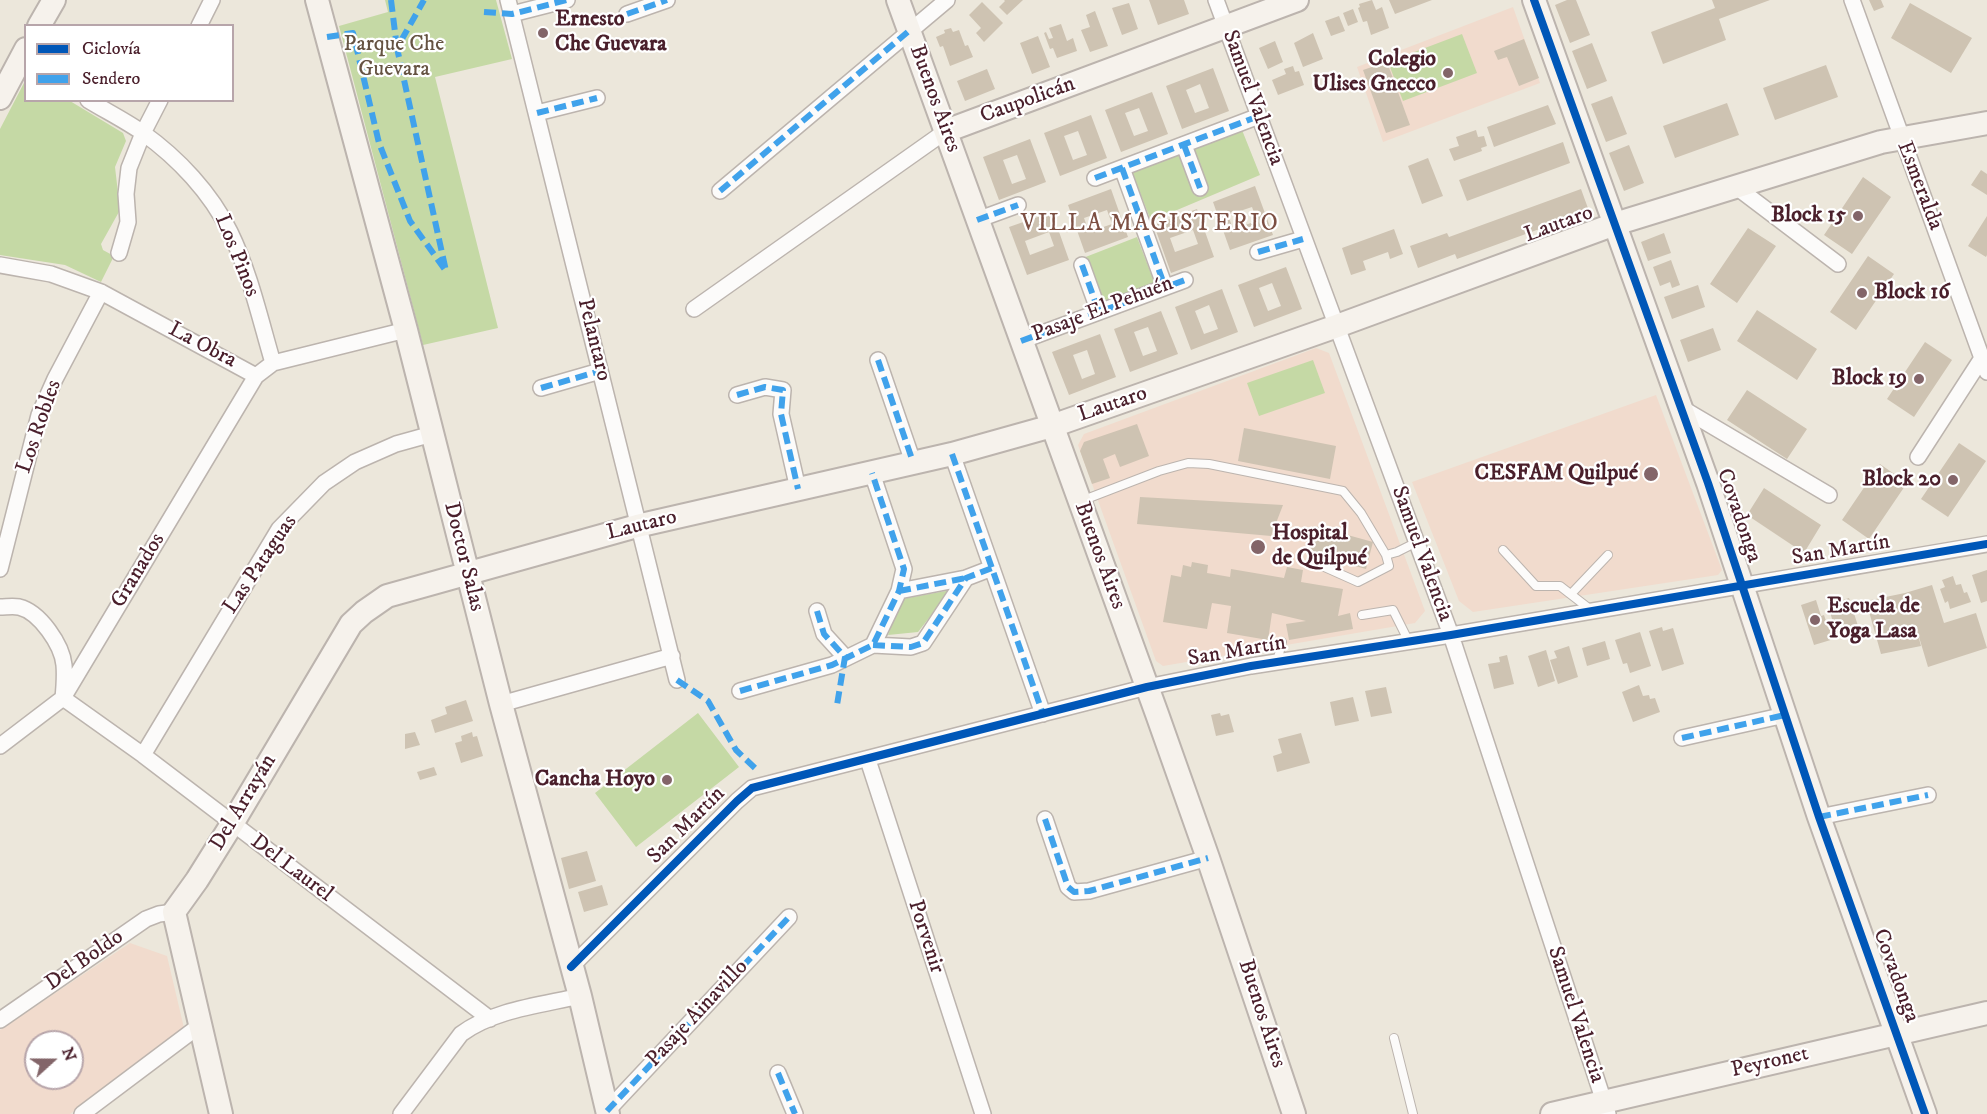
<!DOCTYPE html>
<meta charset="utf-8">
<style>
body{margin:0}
#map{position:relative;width:1987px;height:1114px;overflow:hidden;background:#ece7db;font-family:"IM FELL DW Pica",serif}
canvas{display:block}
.legend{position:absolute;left:24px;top:24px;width:210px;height:78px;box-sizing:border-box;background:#fff;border:2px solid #b7a5aa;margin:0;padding:8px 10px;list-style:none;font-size:18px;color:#4a1f2b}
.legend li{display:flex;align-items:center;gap:12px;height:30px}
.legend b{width:30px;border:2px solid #b7a5aa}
.north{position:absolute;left:24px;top:1030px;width:60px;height:60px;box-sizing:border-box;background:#fff;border:2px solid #b7a5aa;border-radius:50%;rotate:69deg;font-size:16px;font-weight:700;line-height:24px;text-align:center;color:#4a1f2b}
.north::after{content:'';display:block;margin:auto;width:21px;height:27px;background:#836569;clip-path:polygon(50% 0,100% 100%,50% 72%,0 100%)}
</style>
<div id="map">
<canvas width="1987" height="1114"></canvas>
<ul class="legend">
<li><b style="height:8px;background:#0057b8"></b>Ciclovía</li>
<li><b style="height:8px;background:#40a2eb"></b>Sendero</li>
</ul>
<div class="north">N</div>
</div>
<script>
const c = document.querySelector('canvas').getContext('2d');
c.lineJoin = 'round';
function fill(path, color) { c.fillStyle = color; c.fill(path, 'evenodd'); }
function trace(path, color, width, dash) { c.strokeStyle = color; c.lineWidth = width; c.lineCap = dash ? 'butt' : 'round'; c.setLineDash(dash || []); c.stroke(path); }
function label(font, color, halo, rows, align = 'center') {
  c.font = font + ' "IM FELL DW Pica",serif'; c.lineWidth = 4.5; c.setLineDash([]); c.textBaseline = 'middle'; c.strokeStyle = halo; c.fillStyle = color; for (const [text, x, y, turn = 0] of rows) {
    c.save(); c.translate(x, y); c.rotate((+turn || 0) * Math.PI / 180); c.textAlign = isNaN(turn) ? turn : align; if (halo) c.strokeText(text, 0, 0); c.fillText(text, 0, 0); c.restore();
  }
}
fill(new Path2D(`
 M1513 7 1540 83 1383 142 1357 67Z
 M1316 348 1329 353 1425 611 1415 623 1163 666 1156 661 1078 445 1084 434Z
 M1656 395 1722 570 1718 575 1473 612 1459 601 1412 482Z
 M130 943 167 956 184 1028 70 1114H0V1030ZM36 1042H72V1078H36Z`), '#f1dbcd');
fill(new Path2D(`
 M385 0H496L512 59 435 77 498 328 423 345 339 26 388 12Z
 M1462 34 1477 73 1403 101 1388 62Z
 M25 81 26 100 70 101 123 133 126 141 115 167 120 210 101 244 103 250 114 256 101 282 65 265 0 255V129Z
 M1242 130 1260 175 1151 221 1132 172Z
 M1137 237 1155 284 1102 305 1083 258Z
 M1313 360 1325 393 1259 416 1247 383Z
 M951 590 918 632 888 635 902 599Z
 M698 713 739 767 636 847 595 793Z`), '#c5d9a5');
fill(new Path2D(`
 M1004 0H1023L1007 15 999 7 1005 1Z
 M1149 0H1184L1189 14 1158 25Z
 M1372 0 1376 10 1382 7 1389 28 1371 35 1367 21 1363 22 1358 8 1360 7 1359 4Z
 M1389 0H1432L1395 14Z
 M1567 0H1576L1590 35 1570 43 1555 5Z
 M1712 0H1770L1719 19 1726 40 1663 64 1651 32 1715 8Z
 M1869 0H1881L1884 7 1874 11Z
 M982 2 1003 23 984 42 976 33 981 28 969 15Z
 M1129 3 1138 29 1122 35 1112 8Z
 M1910 3 1972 38 1951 73 1891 38Z
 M1353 9 1358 22 1348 26 1343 13Z
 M1095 11 1108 46 1090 52 1081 30 1090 27 1086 15Z
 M1339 16 1345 31 1331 36 1325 21Z
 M1061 24 1067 41 1073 38 1077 51 1057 58 1053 48 1050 49 1044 33 1046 32 1049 39 1053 38 1049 28Z
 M951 28 953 32 959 30 965 46 968 45 973 57 950 66 943 46 940 47 936 37 945 33 944 30Z
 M1313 33 1323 59 1303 67 1294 43Z
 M1038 36 1050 67 1032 74 1020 43Z
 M1524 39 1539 78 1519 86 1507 57 1498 60 1494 51Z
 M1275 41 1283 62 1268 69 1259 48Z
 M1592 43 1607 81 1587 89 1572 51Z
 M1387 62 1410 125 1386 133 1363 70Z
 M1826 65 1838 97 1775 120 1763 88Z
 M1293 66 1295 72 1299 71 1304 85 1278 95 1272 80 1286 74 1284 69Z
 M1213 68 1229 111 1182 129 1166 86ZM1200 84 1209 108 1195 113 1186 90Z
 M987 69 995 89 965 101 957 81Z
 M1152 92 1168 134 1121 152 1105 110ZM1139 108 1148 131 1134 136 1125 113Z
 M1612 96 1627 134 1606 142 1591 104Z
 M1727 103 1739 135 1675 158 1663 126Z
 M1548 105 1556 124 1494 147 1487 127Z
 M1091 115 1107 158 1060 176 1044 133ZM1078 131 1087 155 1073 160 1064 136Z
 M1476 130 1478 137 1484 136 1487 146 1481 148 1482 151 1454 161 1449 149 1459 146 1456 137Z
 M1030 139 1046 182 999 200 983 157ZM1017 155 1026 179 1012 184 1003 160Z
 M1563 142 1570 163 1467 201 1459 180Z
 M1629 145 1644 183 1624 191 1609 153Z
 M1428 158 1443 196 1422 204 1408 166Z
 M1981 170 1987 174V195L1971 185Z
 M1863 177 1891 197 1852 254 1824 235Z
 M1255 186 1273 235 1230 250 1213 202ZM1252 207 1257 221 1233 229 1228 215Z
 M1111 189 1128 237 1085 253 1068 205ZM1107 210 1112 224 1089 232 1084 218Z
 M1581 189 1589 211 1457 259 1455 254 1418 268 1410 246 1447 233 1449 237Z
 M1197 209 1214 257 1171 273 1154 225ZM1193 230 1198 244 1175 252 1170 238Z
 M1052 212 1069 260 1027 275 1009 227ZM1049 232 1054 246 1030 255 1025 241Z
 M1987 216V255L1986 257 1968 246Z
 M1748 228 1776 246 1737 303 1710 284Z
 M1394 229 1403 254 1390 259 1388 252 1363 261 1366 270 1351 275 1342 248Z
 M1664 233 1671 253 1648 261 1641 242Z
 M1868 256 1894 274 1856 330 1830 312Z
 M1671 260 1680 285 1672 288 1670 282 1660 286 1653 267Z
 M1286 267 1302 309 1254 327 1238 285ZM1272 283 1281 306 1268 311 1259 288Z
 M1698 285 1705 307 1672 319 1664 297Z
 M1222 289 1238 332 1191 350 1175 307ZM1209 305 1218 329 1204 334 1195 311Z
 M1757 310 1817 349 1797 380 1737 341Z
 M1161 311 1178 354 1130 372 1114 329ZM1148 327 1157 351 1143 356 1134 332Z
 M1713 328 1721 350 1688 362 1680 340Z
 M1100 334 1116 377 1069 395 1052 352ZM1087 350 1095 374 1082 379 1073 355Z
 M1925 342 1952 360 1914 417 1887 399Z
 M1747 390 1807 429 1787 459 1727 420Z
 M1137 424 1149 456 1120 467 1115 454 1103 459 1110 478 1092 484 1080 451 1084 442Z
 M1244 428 1336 446 1330 479 1238 461Z
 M1959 443 1986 461 1948 517 1921 499Z
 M1880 464 1907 483 1869 539 1842 520Z
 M1764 488 1821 525 1804 553 1747 515Z
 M1140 497 1283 505 1271 536 1137 524Z
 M1315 526 1373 542 1366 569 1308 553Z
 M1192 562 1208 565 1207 573 1230 577 1231 569 1284 578 1287 567 1303 570 1301 582 1343 589 1338 616 1350 613 1353 629 1289 640 1286 624 1306 621 1272 613 1268 640 1227 633 1231 606 1212 603 1207 629 1163 622 1171 575 1181 577 1183 565 1191 567Z
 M1987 570V601L1981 603 1972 575Z
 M1953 576 1956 585 1961 584 1964 593 1967 592 1971 602 1950 609 1948 601 1945 603 1940 589 1945 587 1942 580Z
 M1932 585 1944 623 1976 613 1987 648 1928 667 1916 627 1921 646 1881 654 1866 601 1905 593Z
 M1849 598 1859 629 1837 636 1830 612 1836 610 1834 603Z
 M1816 600 1821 616 1824 615 1827 624 1829 623 1834 639 1814 645 1801 605Z
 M1662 627 1663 631 1673 628 1684 664 1662 671 1649 631Z
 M1640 632 1651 666 1630 673 1627 663 1623 664 1615 640Z
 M1605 641 1610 659 1587 666 1582 648Z
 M1569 646 1578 677 1558 684 1550 660 1557 658 1554 651Z
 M1546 650 1555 681 1538 687 1528 656Z
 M1507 655 1514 684 1494 689 1488 664 1500 662 1499 657Z
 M1639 685 1643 696 1649 695 1650 699 1655 698 1660 712 1633 722 1622 692Z
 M1386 687 1392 713 1371 717 1365 691Z
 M1353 697 1359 721 1335 726 1330 702Z
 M466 700 473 721 435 733 431 720 447 714 445 707Z
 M1220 713 1221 716 1229 714 1234 732 1216 736 1211 715Z
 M415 732 420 745 405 749V734Z
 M472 732 473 737 477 736 483 756 461 763 455 743 462 741 461 736Z
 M1301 733 1310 763 1277 772 1273 756 1282 753 1278 739Z
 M434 767 437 775 420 780 417 772Z
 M587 851 596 881 569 889 561 858Z
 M602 885 608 905 584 912 578 892Z`), '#cec3b2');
const lane = new Path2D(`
 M1081 501 1159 471 1188 463 1209 464 1343 491 1361 513 1386 555 1397 552 1417 542
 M1503 550 1536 586H1560L1591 610
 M1320 565 1358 582 1389 566 1386 555
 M1571 594 1608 555
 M1362 615 1393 610 1409 642
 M1277 662 1282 642
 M1394 1038 1413 1114`);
const street = new Path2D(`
 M508 0 677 680
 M1216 0 1451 635 1608 1114
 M1852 0 1987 372
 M512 14 567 0
 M627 14 667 0
 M199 26 212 0
 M88 100C106 111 126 121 143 133 178 158 211 193 230 232 250 273 260 319 273 363
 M537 113 597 98
 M1184 145 1200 188
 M1122 168 1165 287
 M1095 178 1259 116
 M1735 186 1838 264
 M720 191 947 0
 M977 220 1018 205
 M1258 252 1303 239
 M119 253 128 222 126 194 129 168 143 133 160 100
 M0 265 51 274 101 292 256 376 273 363 406 330
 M1082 265 1099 312
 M694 309 946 131
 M1021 341 1185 280
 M878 360 913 462
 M541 388 600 371
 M737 395 765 387 783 390 781 414 798 489
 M1680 407 1829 495
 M952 454 1043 714
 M1918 457 1982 358
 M0 569 39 415 55 379 101 292
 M899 591 966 578
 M0 607C6 607 13 606 19 607 40 612 62 645 64 665 65 676 64 688 63 698L143 755 490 1019
 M817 611 824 634 845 657
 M873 645 911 647 923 643 966 578 992 568
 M740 691 832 665 873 645 899 591 904 569 872 473
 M501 704 672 656
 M1682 738 1785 715
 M0 746 63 698 256 376
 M143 755 279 529 324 483 355 462 396 444 432 434
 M868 760 983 1114
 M1819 817 1928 795
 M1045 819 1068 887 1074 892 1089 891 1208 858
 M571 967 737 801 752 788 1147 687 1251 666 1451 635 1987 544
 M0 1020 146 919 159 914 174 912
 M778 1073 795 1114
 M607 1111 789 917
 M82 1114 199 1026
 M401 1114 461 1034C493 1010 541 1005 580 996`);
const secondary = new Path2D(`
 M317 0 406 330 501 704 580 996 608 1114
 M898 0 1157 714 1208 858 1294 1114
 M1534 0 1708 483 1819 817 1925 1114
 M39 26 54 0
 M0 98 26 49
 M946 131 1297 0
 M221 1114 174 912 197 880 232 824 351 624 364 612 387 596 637 526 952 454 1052 426 1337 326 1615 224 1881 142 1987 123
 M1552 1114 1987 1013`);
trace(lane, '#bcb4ae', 10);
trace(street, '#bcb4ae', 18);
trace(secondary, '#bcb4ae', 26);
trace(lane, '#fcfbfa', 8);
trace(street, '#fcfbfa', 15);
trace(secondary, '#f6f2ec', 22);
trace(new Path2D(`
 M391 0 397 48
 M484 12 512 14 567 0
 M627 14 667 0
 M327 37 353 33 379 143 410 221 446 271 397 48 424 0
 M537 113 597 98
 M1184 145 1200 188
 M1122 168 1165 287
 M1095 178 1259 116
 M720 191 910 30
 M977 220 1018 205
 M1258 252 1303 239
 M1082 265 1099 312
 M1021 341 1185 280
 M878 360 913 462
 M541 388 600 371
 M737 395 765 387 783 390 781 414 798 489
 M952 454 1043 714
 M899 591 966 578
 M817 611 824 634 845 657 837 705
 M873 645 911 647 923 643 966 578 992 568
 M677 680 708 701 736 750 757 770
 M740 691 832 665 873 645 899 591 904 569 872 473
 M1682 738 1785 715
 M1819 817 1928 795
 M1045 819 1068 887 1074 892 1089 891 1208 858
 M778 1073 795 1114
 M607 1111 789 917`), '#40a2eb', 6, [12, 6]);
trace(new Path2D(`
 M1534 0 1708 483 1819 817 1925 1114
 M571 967 737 801 752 788 1147 687 1251 666 1451 635 1987 544`), '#0057b8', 8);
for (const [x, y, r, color] of [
 [543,33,6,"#836569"],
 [1448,73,6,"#836569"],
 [1858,216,6,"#836569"],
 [1862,293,6,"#836569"],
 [1919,379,6,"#836569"],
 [1651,474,8,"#836569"],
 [1953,480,6,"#836569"],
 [1258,547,8,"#836569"],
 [1815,620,6,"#836569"],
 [667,780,6,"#836569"]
]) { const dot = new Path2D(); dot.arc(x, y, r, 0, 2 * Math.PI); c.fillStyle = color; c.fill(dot); trace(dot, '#fff', 2); }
label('bold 22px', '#4a1f2b', '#fff', [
 ["Ernesto",555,20,"left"],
 ["Che Guevara",555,45,"left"],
 ["Colegio",1436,60],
 ["Ulises Gnecco",1436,85],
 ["Block 15",1846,216],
 ["Block 16",1874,293,"left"],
 ["Block 19",1907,379],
 ["CESFAM Quilpué",1638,474],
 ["Block 20",1941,480],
 ["Hospital",1272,534,"left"],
 ["de Quilpué",1272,559,"left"],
 ["Escuela de",1827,607,"left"],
 ["Yoga Lasa",1827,632,"left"],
 ["Cancha Hoyo",655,780]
], 'right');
label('22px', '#655342', '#fff', [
 ["Parque Che",394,45],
 ["Guevara",394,70]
]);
label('22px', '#4a1f2b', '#fff', [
 ["Samuel Valencia",1252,98,70],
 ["Buenos Aires",934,99,70],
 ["Caupolicán",1028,101,-20],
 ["Esmeralda",1919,186,69],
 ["Lautaro",1559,225,-20],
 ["Los Pinos",236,256,68],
 ["Pasaje El Pehuén",1103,310,-21],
 ["Pelantaro",593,340,76],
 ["La Obra",202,346,28],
 ["Lautaro",1113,405,-19],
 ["Los Robles",40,427,-71],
 ["Covadonga",1738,516,71],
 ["Lautaro",642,526,-14],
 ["San Martín",1841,551,-10],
 ["Samuel Valencia",1421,554,70],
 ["Buenos Aires",1099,556,70],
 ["Doctor Salas",463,557,76],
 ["Las Pataguas",261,565,-56],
 ["Granados",139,571,-59],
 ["San Martín",1237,652,-10],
 ["Del Arrayán",244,803,-59],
 ["San Martín",687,826,-45],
 ["Del Laurel",291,869,37],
 ["Porvenir",925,937,72],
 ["Del Boldo",85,961,-35],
 ["Covadonga",1895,976,70],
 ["Pasaje Ainavillo",698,1014,-47],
 ["Buenos Aires",1261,1014,72],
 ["Samuel Valencia",1575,1015,72],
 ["Peyronet",1770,1063,-13]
]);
c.letterSpacing = '1.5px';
label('24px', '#7c4f43', '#fff', [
 ["VILLA MAGISTERIO",1150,225]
]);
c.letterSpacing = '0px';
</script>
